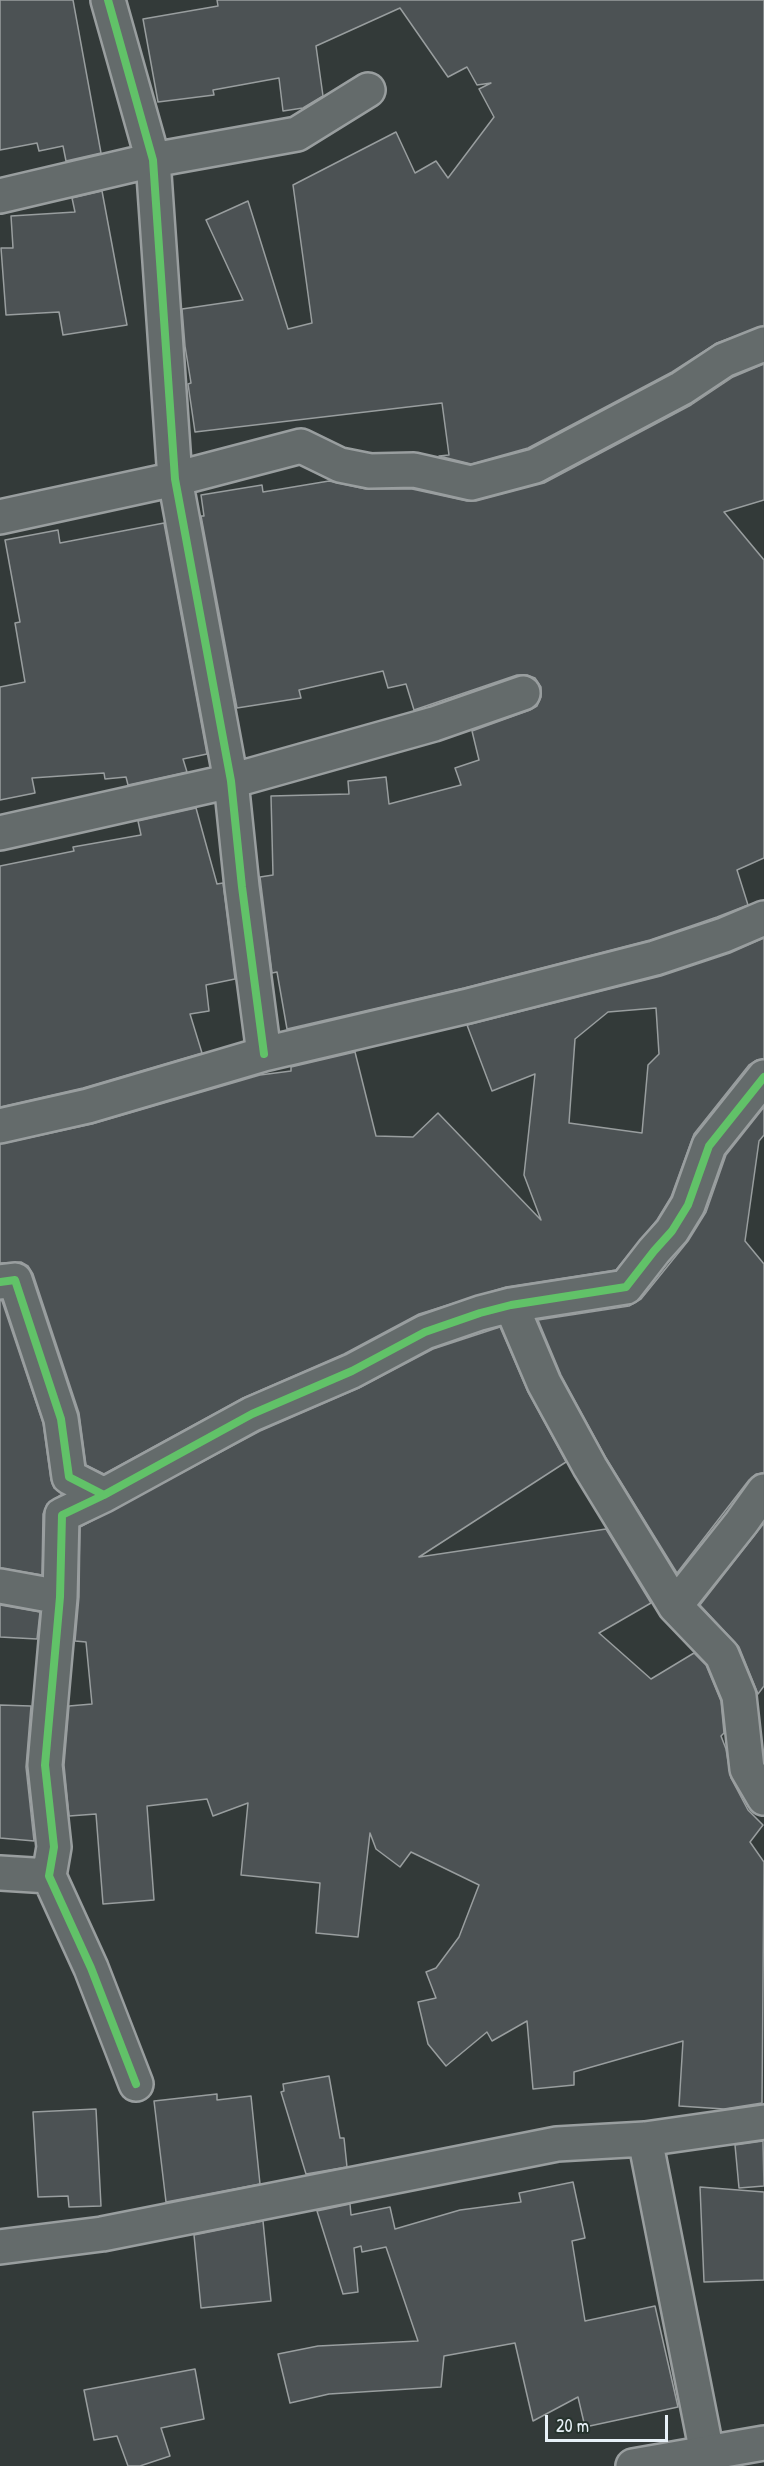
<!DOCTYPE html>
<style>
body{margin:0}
#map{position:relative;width:764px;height:2466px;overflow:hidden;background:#333a39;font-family:"Patrick Hand",sans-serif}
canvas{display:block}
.scale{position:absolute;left:545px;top:2415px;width:123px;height:27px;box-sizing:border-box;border:3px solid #e8f1f8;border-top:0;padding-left:8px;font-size:18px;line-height:21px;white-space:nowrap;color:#e8f1f8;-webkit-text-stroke:4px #26332d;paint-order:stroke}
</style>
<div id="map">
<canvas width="764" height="2466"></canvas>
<div class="scale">20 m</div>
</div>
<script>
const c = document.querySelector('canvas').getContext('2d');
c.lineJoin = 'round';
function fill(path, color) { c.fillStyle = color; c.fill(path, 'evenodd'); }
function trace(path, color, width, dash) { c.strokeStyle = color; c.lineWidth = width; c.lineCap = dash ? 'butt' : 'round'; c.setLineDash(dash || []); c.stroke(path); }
const building = new Path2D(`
 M0 0H73L101 153 66 161 63 146 39 151 37 143 0 150Z
 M217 0H764V326L717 343 672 372 528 448 471 464 439 456 449 455 442 403 195 432 188 384 191 383 185 346 182 309 243 300 206 220 248 201 288 329 312 323 293 185 396 132 415 173 436 161 448 178 494 117 479 89 491 83 477 85 467 67 448 77 400 8 316 46 323 96 303 108 283 111 279 78 213 90 214 95 158 102 143 19 218 6Z
 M102 191 127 325 63 335 59 312 6 315 1 248H13L11 216 75 212 72 198Z
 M764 364V500L724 512 764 560V858L737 870 748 905 717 917 650 940 464 988 287 1029 277 972 272 973 260 877 273 875 271 796 349 794 348 781 386 777 389 804 461 785 455 768 479 760 472 731 530 710 537 706 541 697V687L535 678 527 675H517L414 710 406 684 388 688 383 671 299 690 301 698 237 708 201 516H204L201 495 262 485 263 492 329 481 366 489H412L467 501H476L544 483 691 405 733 377Z
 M164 523 207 754 183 759 187 772 128 785 126 777 105 779 104 773 32 778 35 793 0 800V687L25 682 15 623 20 622 5 540 58 530 60 543Z
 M196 808 217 884 223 883 235 979 206 985 209 1011 190 1014 202 1053 83 1088 0 1107V866L74 851 73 847 141 835 138 821Z
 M764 938V1059L757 1060 749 1065 694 1134 671 1197 657 1220 616 1270 506 1287 419 1314 344 1354 243 1398 104 1474 86 1465 79 1413 33 1274 28 1266 21 1262 0 1263V1144L92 1124 260 1075 291 1071V1067L355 1052 376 1136 413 1137 438 1113 541 1220 524 1175 535 1074 492 1091 467 1025 661 976 730 953ZM656 1008 659 1054 648 1065 642 1133 569 1123 575 1039 608 1012Z
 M764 1107V1135L759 1141 745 1241 764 1264V1473L756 1474 749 1480 677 1573 606 1458 561 1375 538 1320 629 1306 641 1299 688 1241 706 1212 726 1155Z
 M0 1300 2 1301 43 1423 51 1480 54 1488 62 1494 47 1504 43 1514 42 1575 0 1568Z
 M500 1327 528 1392 566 1462 419 1557 606 1529 651 1603 599 1633 651 1679 694 1653 706 1665 721 1701 724 1733 721 1736 726 1749 731 1778 748 1810 763 1825 750 1842 764 1862 762 2103 724 2109 679 2106 683 2041 574 2072V2085L533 2089 527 2021 492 2041 487 2032 446 2066 428 2044 418 2002 436 1998 426 1972 436 1968 459 1937 479 1885 411 1852 400 1867 376 1849 370 1833 358 1937 316 1933 320 1883 241 1875 248 1803 213 1816 207 1799 147 1806 154 1900 103 1904 96 1814 69 1816 64 1765 69 1706 92 1704 86 1642 75 1641 79 1597 80 1527 260 1431 359 1388 433 1349Z
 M764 1523V1686L758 1694 739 1647 700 1605Z
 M0 1605 40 1612 37 1639 0 1637Z
 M0 1705 31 1706 26 1767 34 1841 0 1838Z
 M329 2076 340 2138H344L347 2167 306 2174 281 2092 284 2091 283 2084Z
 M217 2094V2100L251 2096 260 2184 166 2202 154 2101Z
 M96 2109 101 2206 69 2207 68 2196 38 2197 33 2112Z
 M763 2141 764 2186 739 2188 735 2145Z
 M573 2182 585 2238 572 2241 585 2321 655 2306 678 2407 585 2427 578 2397 533 2421 515 2343 444 2356 441 2387 329 2394 290 2403 278 2354 318 2346 418 2341 386 2247 362 2252 361 2246 354 2248 358 2292 343 2294 317 2211 350 2204 351 2215 390 2207 395 2229 460 2210 521 2202 519 2193Z
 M700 2187 764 2192V2280L704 2282Z
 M263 2221 271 2301 201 2308 194 2235Z
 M195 2369 204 2419 161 2428 170 2456 140 2466H128L117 2436 94 2440 84 2390Z`);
fill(building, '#4c5254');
trace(building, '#999e9f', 1.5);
const minor = new Path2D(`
 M108 0 153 160 175 479 231 781 242 887 264 1054
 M0 196 153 160 297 134 368 90
 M0 517 175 479 301 446 340 465 370 471 414 470 471 483 535 466 682 388 724 360 764 344
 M0 833 231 781 434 724 523 693
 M0 1126 88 1106 264 1054 468 1006 655 958 724 935 764 918
 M0 1282 15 1280 61 1419 69 1477 104 1495 62 1515 60 1597 45 1765 54 1847 49 1876 91 1968 136 2084
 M511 1305 544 1383 590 1467 675 1606
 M764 1491 741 1523 675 1606 722 1655 739 1696 747 1769 764 1798
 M104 1495 252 1414 352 1371 425 1332 480 1313 511 1305 626 1287 654 1251 672 1231 688 1205 709 1146 764 1077
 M0 1586 60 1597
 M0 1873 49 1876
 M645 2139 707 2453
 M0 2247 102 2234 557 2144 645 2139 764 2122`);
const major = new Path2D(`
 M633 2466 764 2443`);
trace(minor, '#999e9f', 38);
trace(major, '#999e9f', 38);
trace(minor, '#646b6b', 33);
trace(major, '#646b6b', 33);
trace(new Path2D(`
 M108 0 153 160 175 479 231 781 242 887 264 1054
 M0 1282 15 1280 61 1419 69 1477 104 1495 62 1515 60 1597 45 1765 54 1847 49 1876 91 1968 136 2084
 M104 1495 252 1414 352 1371 425 1332 480 1313 511 1305 626 1287 654 1251 672 1231 688 1205 709 1146 764 1077`), '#61c268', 8);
</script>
